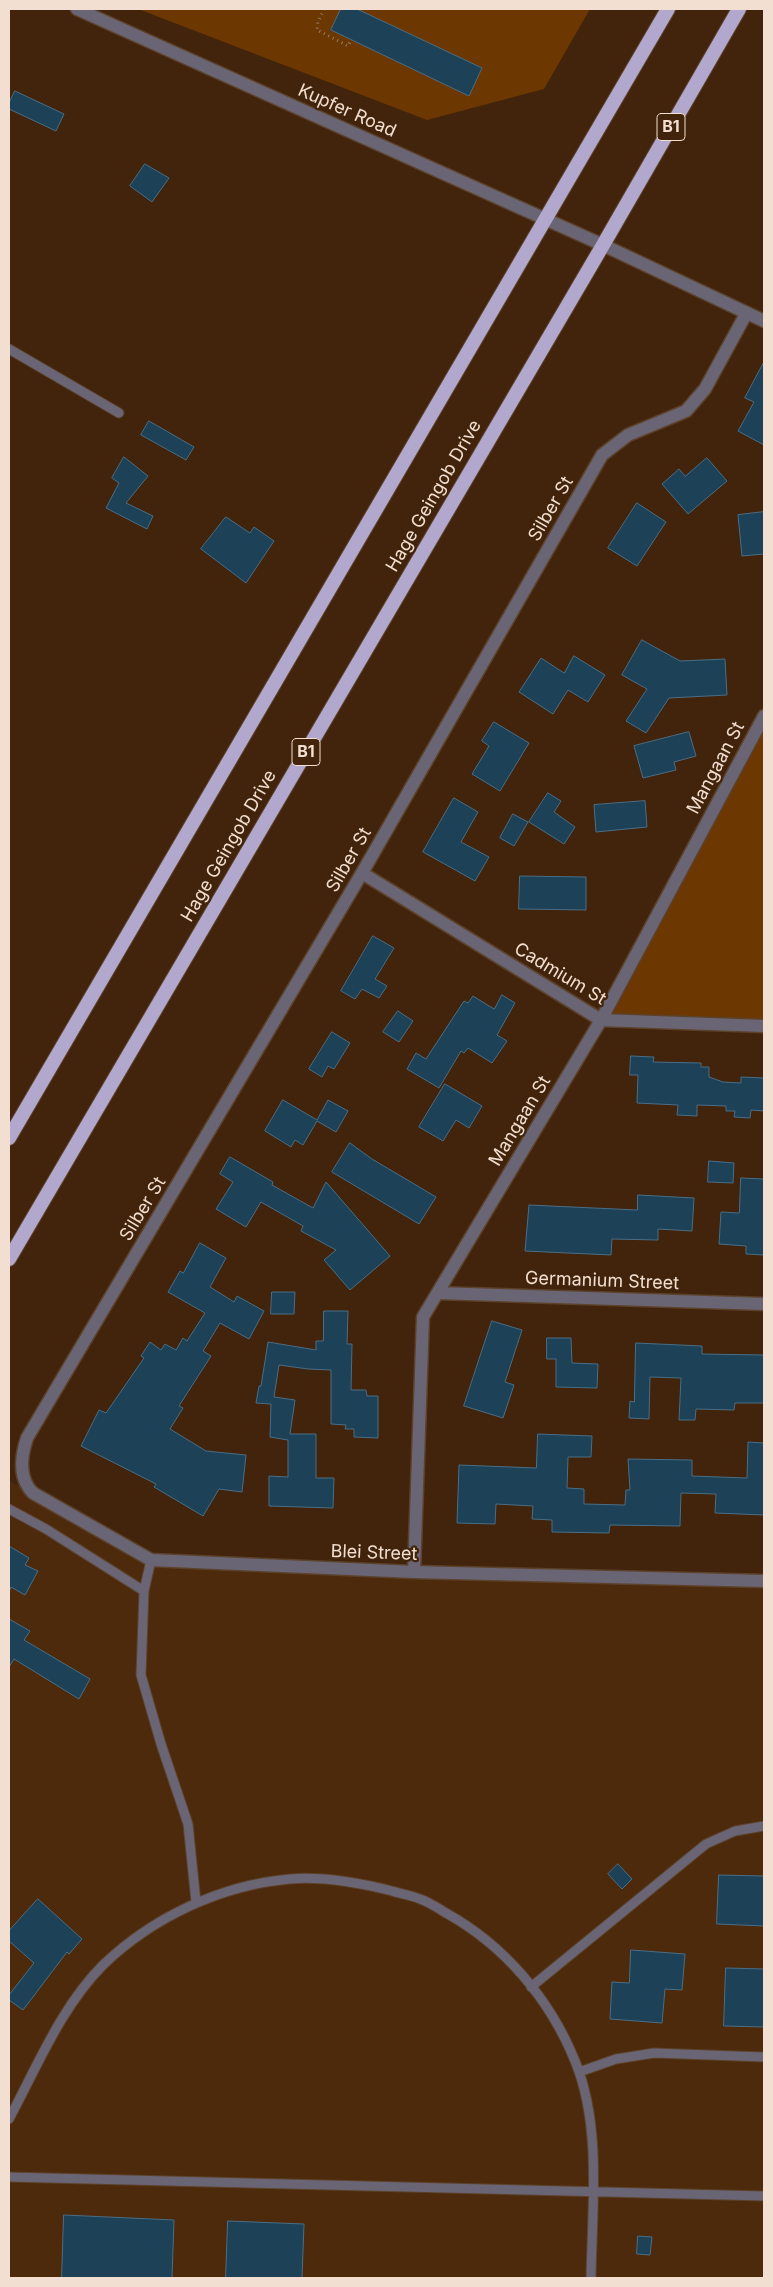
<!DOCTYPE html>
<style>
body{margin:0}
#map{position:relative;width:773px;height:2287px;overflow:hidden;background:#41240b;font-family:Inter,sans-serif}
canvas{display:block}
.frame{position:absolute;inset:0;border:10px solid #f2dfd1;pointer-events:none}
</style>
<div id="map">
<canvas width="773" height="2287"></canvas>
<div class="frame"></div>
</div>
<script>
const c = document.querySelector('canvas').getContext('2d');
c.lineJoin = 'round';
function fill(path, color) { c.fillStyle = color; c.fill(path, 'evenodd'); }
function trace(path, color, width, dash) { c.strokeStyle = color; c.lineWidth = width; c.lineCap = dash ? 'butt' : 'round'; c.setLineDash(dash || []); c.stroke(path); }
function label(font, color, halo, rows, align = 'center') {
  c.font = font + ' Inter,sans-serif'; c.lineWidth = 4.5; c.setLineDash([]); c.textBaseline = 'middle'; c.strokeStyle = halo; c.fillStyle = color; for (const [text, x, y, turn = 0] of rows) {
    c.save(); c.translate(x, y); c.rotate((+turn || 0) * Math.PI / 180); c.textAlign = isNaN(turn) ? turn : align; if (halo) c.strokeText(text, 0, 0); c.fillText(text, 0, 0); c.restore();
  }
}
fill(new Path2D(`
 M9 1481 162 1563 764 1581V2278H9Z`), '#4d2a0b');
fill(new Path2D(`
 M138 9H590L544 89 427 120Z
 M764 716V1026L601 1020Z`), '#6c3700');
const building = new Path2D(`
 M341 9H357L482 68 469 96 331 30Z
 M15 91 64 114 56 131 9 109V103Z
 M145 164 169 178 152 202 130 186Z
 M764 362V445L738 431 754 402 745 398Z
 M149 421 194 447 186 460 141 435Z
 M124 457 148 476 126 503 153 516 147 529 106 508 119 483 112 478Z
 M707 458 727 481 688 514 662 484 679 469 685 476Z
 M637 503 666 522 637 566 608 548Z
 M764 512V554L742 556 738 515Z
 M226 517 250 533 254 527 274 541 246 583 201 549Z
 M642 640 680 661 725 659 727 695 669 698 646 733 626 721 647 689 622 675Z
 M574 656 605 675 588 702 568 690 553 714 519 692 541 658 564 673Z
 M494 722 529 743 500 791 472 774 489 746 482 741Z
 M689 732 696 756 674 762 676 770 643 778 634 746Z
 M548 793 561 801 554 812 575 827 564 844 529 822Z
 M454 798 478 812 461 842 489 857 475 881 423 852Z
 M645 801 647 827 596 832 594 805Z
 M513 814 528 822 514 846 500 838Z
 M520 876 586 877V910L519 909Z
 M373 936 394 948 375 979 387 986 379 998 362 989 355 999 341 991Z
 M502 995 515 1003 497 1035 507 1041 492 1063 468 1048 464 1053 461 1051 439 1088 407 1069 416 1053 426 1059 464 1001 468 1003 473 996 494 1009Z
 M398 1011 413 1021 399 1042 383 1032Z
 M332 1032 350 1043 334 1069 328 1066 322 1077 309 1069Z
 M631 1056 654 1057 653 1062 701 1063V1067H709V1077L723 1082 741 1083V1077L764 1078V1111L751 1110 750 1118 734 1117 735 1111H726V1106L697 1105V1116L677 1115 678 1105 637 1103 638 1075H630Z
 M445 1084 482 1106 469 1128 456 1120 443 1141 419 1127Z
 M283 1100 317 1120 328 1100 348 1111 336 1132 317 1121 303 1145 295 1140 291 1147 265 1131Z
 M350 1143 372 1159 436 1197 419 1224 332 1172Z
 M230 1157 273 1182 272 1185 313 1208 326 1182 390 1256 350 1290 324 1260 336 1250 301 1231 303 1226 261 1202 246 1227 216 1209 233 1182 220 1174Z
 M709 1161 734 1163 733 1183 708 1182Z
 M741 1178 764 1179V1255L746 1254V1246L719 1244 721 1212 739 1213Z
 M638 1195 694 1198 692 1231 658 1229V1240L612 1239 611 1255 525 1251 529 1205 637 1210Z
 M200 1243 226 1258 210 1287 234 1302 237 1296 264 1311 249 1339 220 1323 203 1351 211 1356 179 1406 183 1408 170 1429 206 1451 246 1455 242 1492 219 1489 203 1516 154 1487 156 1484 81 1446 99 1410 106 1413 144 1358 141 1356 150 1342 161 1350 165 1344 176 1350 183 1338 187 1341 205 1313 168 1292 180 1271 183 1273Z
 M272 1292H295L294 1314H271Z
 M324 1311H348L347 1344H352L351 1390H366L367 1396H378V1438L354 1437V1429H345L346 1425 331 1424V1370L308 1369 279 1365 274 1397 295 1400 290 1434H316V1478H334L333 1508 269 1506V1476L288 1477V1440L270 1437 271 1404 256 1403 259 1386H261L268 1342 316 1350V1341H323Z
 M492 1321 522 1330 505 1382 514 1385 503 1418 464 1406Z
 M547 1338H571L572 1363 598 1364 597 1388 556 1387V1359H547Z
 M636 1343 702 1346V1354L764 1355V1403H735L734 1410 696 1409 695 1420H679L681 1378 650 1377 649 1419 629 1418 630 1401 634 1402Z
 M538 1434 592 1436 591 1457H568L567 1488 584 1489V1504L625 1505 626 1490H630L628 1459 692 1460V1476L747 1478 748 1442 764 1443V1515L715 1513 716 1494 681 1493 680 1526 610 1525 609 1533 552 1532V1520L532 1519 533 1506 496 1504 495 1524 457 1523 459 1465 536 1468Z
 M9 1546 29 1558 25 1565 38 1571 25 1595 11 1587 9 1592Z
 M9 1619 30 1631 24 1640 90 1679 79 1699 14 1659 9 1667Z
 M618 1864 632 1879 622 1889 608 1874Z
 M719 1875 764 1876V1926L717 1924Z
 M38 1899 82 1939 69 1954 67 1952 23 2010 9 2000V1995L34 1963 9 1941V1931Z
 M631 1950 685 1954 682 1990 665 1989 662 2023 610 2019 612 1982 629 1983Z
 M726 1968 764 1969V2027L724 2026Z
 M64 2215 174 2220 172 2278H62Z
 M228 2221 304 2224 302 2278H226Z
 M638 2236 652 2237 650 2255 637 2254Z`);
fill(building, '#1d4157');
trace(building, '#496e86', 1);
const service = new Path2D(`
 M9 349 119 413
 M9 1509 46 1529 144 1591
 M151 1560 144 1591 141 1675 161 1744 188 1824 196 1902
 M531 1987 706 1844 735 1831 764 1826
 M579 2072 616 2059 654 2053 764 2057
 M9 2119C37 2067 61 2007 103 1965 153 1917 221 1885 290 1879 324 1876 360 1883 392 1891 401 1894 411 1895 420 1899 429 1902 438 1908 446 1913 504 1945 550 1999 575 2061 602 2126 592 2209 591 2278
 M9 2177 764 2196`);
const minor = new Path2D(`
 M77 9 603 245 764 321
 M746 314 705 389 686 411 628 435 602 455 362 873 27 1438C21 1456 18 1478 33 1493L151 1560 414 1572 764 1581
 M362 873 601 1020 764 1026
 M438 1293 764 1304
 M414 1572 423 1317 601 1020 764 716`);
const trunk = new Path2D(`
 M9 1138 668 9
 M9 1259 603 245 739 9`);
trace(service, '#5d422b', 11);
trace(minor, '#5d422b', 15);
trace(trunk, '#5d422b', 16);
trace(new Path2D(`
 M324 9 318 22 317 30 348 46 351 40`), '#977f6c', 3, [1, 4]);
trace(service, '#696575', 9);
trace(minor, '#696575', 12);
trace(trunk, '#b2a7cc', 14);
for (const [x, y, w] of [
 [671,127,28],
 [306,752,28]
]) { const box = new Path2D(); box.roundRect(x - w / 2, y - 13.5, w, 27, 4); c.fillStyle = '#41240b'; c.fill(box); trace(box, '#f2dfd1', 1); }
label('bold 16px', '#f2dfd1', null, [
 ["B1",671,127],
 ["B1",306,752]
]);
label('18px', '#f2dfd1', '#41240b', [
 ["Kupfer Road",347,111,24],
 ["Hage Geingob Drive",434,496,-60],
 ["Silber St",551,509,-60],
 ["Mangaan St",716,768,-62],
 ["Hage Geingob Drive",229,846,-60],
 ["Silber St",349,860,-60],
 ["Cadmium St",560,974,31],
 ["Mangaan St",520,1121,-59],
 ["Silber St",143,1209,-59],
 ["Germanium Street",602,1281,2],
 ["Blei Street",374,1553,2]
]);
</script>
